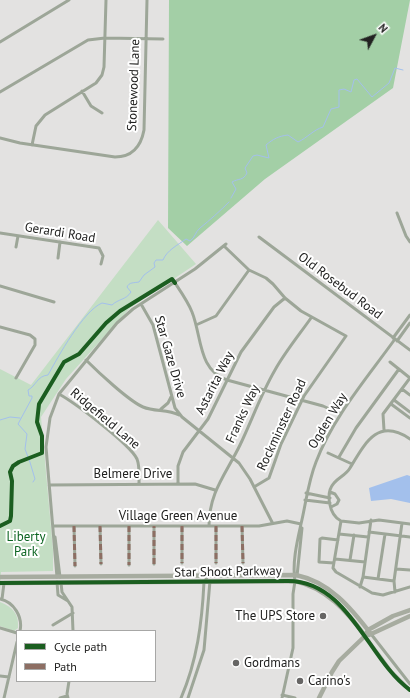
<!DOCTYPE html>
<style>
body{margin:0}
#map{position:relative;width:410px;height:698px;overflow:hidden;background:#e3e2e1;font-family:"PT Sans",sans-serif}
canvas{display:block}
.legend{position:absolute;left:16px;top:630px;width:140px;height:52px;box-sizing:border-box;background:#fff;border:1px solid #a7a7a6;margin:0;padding:5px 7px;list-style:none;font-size:12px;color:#222221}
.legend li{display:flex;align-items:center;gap:8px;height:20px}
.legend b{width:20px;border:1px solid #a7a7a6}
.north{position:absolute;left:354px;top:16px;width:40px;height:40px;-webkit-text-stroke:3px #fff;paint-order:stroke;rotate:49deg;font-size:11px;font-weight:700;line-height:16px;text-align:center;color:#222221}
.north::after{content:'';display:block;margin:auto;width:14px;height:18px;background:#222221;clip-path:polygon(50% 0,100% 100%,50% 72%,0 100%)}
</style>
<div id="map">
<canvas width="410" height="698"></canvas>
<ul class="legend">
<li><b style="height:5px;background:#1b5e20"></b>Cycle path</li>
<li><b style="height:5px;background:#8d6e63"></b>Path</li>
</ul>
<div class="north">N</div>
</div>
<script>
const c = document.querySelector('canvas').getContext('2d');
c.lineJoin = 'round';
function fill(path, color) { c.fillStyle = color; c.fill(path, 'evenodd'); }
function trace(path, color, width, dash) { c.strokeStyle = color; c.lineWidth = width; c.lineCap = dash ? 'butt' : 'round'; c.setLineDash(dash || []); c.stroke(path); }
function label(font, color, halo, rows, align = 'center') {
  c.font = font + ' "PT Sans",sans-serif'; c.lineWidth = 4; c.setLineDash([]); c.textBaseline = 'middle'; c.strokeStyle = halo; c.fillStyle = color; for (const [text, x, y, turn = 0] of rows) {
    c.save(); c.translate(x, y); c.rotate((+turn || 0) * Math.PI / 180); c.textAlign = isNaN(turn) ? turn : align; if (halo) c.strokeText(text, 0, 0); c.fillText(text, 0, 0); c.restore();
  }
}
fill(new Path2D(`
 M158 220 196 264 130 308 66 379 41 417 53 550V571L1 572 0 596V369L31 385Z
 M0 602C13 607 19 614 18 628L14 631 0 626Z`), '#c4dec4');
fill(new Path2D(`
 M169 0H410L393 88 265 179 187 246 168 228Z`), '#a3cfa6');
fill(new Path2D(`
 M407 475 410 476V503L391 499 371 501 369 488Z`), '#a3c0ec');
trace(new Path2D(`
 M231 198 236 189 232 182C239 178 243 181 247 173L245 168 253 156 257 155 269 158 266 145C273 139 279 136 288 135L298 142C307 138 313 130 323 127L331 109 339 107V90L344 89 351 92 354 80 357 79 372 97 389 83 395 68 403 70
 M0 420 10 417 20 418
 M28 457 25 449 27 434 18 424 32 398V396H29L28 390C36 386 37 376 48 375 58 357 83 311 102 303L112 305C118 299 126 300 131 292L127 287C129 282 134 283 139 282L144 275 155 267 154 263 156 260H163C167 250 178 245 186 239L190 241C195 238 195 232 200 228 210 220 220 211 229 202
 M29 459 35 479 33 482`), '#a3c0ec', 1);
trace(new Path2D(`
 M0 42 69 0
 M82 91 91 106 102 113
 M0 92 88 40 105 38 163 39
 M0 138 20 143 115 157C132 157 141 146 144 130L147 0
 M32 145 36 126 45 115 96 83 102 75 104 67 106 0
 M397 213 406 236 410 242
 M0 233 99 248 103 256 101 264
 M259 237 410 350
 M224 246 249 270 266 278 273 284 285 298 301 311 346 336 304 396 281 444 269 478 254 487
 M16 247 18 236
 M58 258 60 242
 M175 283C181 292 188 302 192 312 202 337 198 370 227 380L323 406 341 414
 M0 286 54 302
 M141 304 153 325 175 408 182 417 239 463 250 479 272 522
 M196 325 216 316 249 270
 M0 327 30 335 35 339V345L16 378
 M393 338 410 315
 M397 341 410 323
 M86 360C98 372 129 401 143 407 155 412 168 409 179 415
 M390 362 410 378
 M402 389 410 395
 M59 394C75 403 130 444 137 459 140 467 139 476 139 484
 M394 400 410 412
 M391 404 410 418
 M161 409 168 403 171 397
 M384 430 383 414 410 378
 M410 439C378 417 365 443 350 468 346 475 339 477 334 483 325 493 329 515 341 521L359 523 379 520 410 524
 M328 453 352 464
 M339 457 356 428 399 369
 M178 484V466L183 452 208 419 241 352 274 307 285 298
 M49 485 195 484 215 490
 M330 492 335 494 339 500 337 504 331 507
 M306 493 330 498
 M305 500 330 503
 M341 521 333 568 336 572 372 593 383 595 410 587
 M54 526H259L287 521 301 524
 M74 526 75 566
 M100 526 101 564
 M129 526V565
 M182 526V563
 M209 526C209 492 226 474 240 445 252 420 261 394 275 370 285 352 299 335 311 318
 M216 526V563
 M242 526 243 563
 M369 532 410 537
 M339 534 368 537
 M55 537 60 577
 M335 559 365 562
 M350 560 354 535
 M334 563 319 562 320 539 322 538 338 540
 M154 564V526
 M396 569 410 570
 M297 576 302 528
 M57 577 46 447 50 418 59 394 117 323 133 309 195 269 226 244
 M363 577 394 581
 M378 579 385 534
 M295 581C292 563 297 542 301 524 306 503 308 482 316 462 333 417 367 378 395 339
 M57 582 58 595 68 601
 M61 583 62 592 72 607 73 631
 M360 587 363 577 371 520
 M395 592 394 581 402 523
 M0 599C14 602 23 617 20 631
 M2 599 4 583
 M53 625 73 613
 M0 628 17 633
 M371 634 410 684
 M365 636 391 671 410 690
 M0 676 9 677
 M282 695 295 698
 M4 698 17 642
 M60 698 67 696
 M68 698 67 694 69 681
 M181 698C197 661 202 623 204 582L208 576
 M188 698 204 650 210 581
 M282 698 293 648V594L295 581`), '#9da698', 3);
trace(new Path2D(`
 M0 577 296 575C330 582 351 608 371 634
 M0 583 295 581C326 588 347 611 365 636
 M369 635 410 616
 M319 698 332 672 339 661 365 636 368 630 393 616 410 610`), '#a7aca0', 4.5);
trace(new Path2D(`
 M74 526 75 566
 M100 526 101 564
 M129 526V565
 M182 526V563
 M216 526V563
 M242 526 243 563
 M154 564V526`), '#8d6e63', 3, [6, 3]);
trace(new Path2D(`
 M0 526 10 521 11 516 12 481 10 472 13 466 19 462 42 453V436L37 422 39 404 64 362 79 354 106 323 120 311 172 279 175 283
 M0 583 288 581C349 581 368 660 410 690`), '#1b5e20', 4);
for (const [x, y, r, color] of [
 [323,616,4,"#666564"],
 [236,663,4,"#666564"],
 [300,681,4,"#666564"]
]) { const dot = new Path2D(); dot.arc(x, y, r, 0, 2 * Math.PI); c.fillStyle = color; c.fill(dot); trace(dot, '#fff', 1.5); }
label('13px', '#222221', '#fff', [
 ["Stonewood Lane",134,85,-88],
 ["Gerardi Road",60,233,9],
 ["Old Rosebud Road",340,286,37],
 ["Star Gaze Drive",170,357,74],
 ["Astarita Way",215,383,-63],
 ["Franks Way",243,414,-65],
 ["Ridgefield Lane",105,419,40],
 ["Ogden Way",328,421,-59],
 ["Rockminster Road",282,425,-65],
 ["Belmere Drive",133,474],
 ["Village Green Avenue",178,516],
 ["Star Shoot Parkway",228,572,-1]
]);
label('13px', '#0d6522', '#fff', [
 ["Liberty",26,537],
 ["Park",26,552]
]);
label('13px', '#222221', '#fff', [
 ["The UPS Store",315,616,"right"],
 ["Gordmans",244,663],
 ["Carino's",308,681]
], 'left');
</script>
